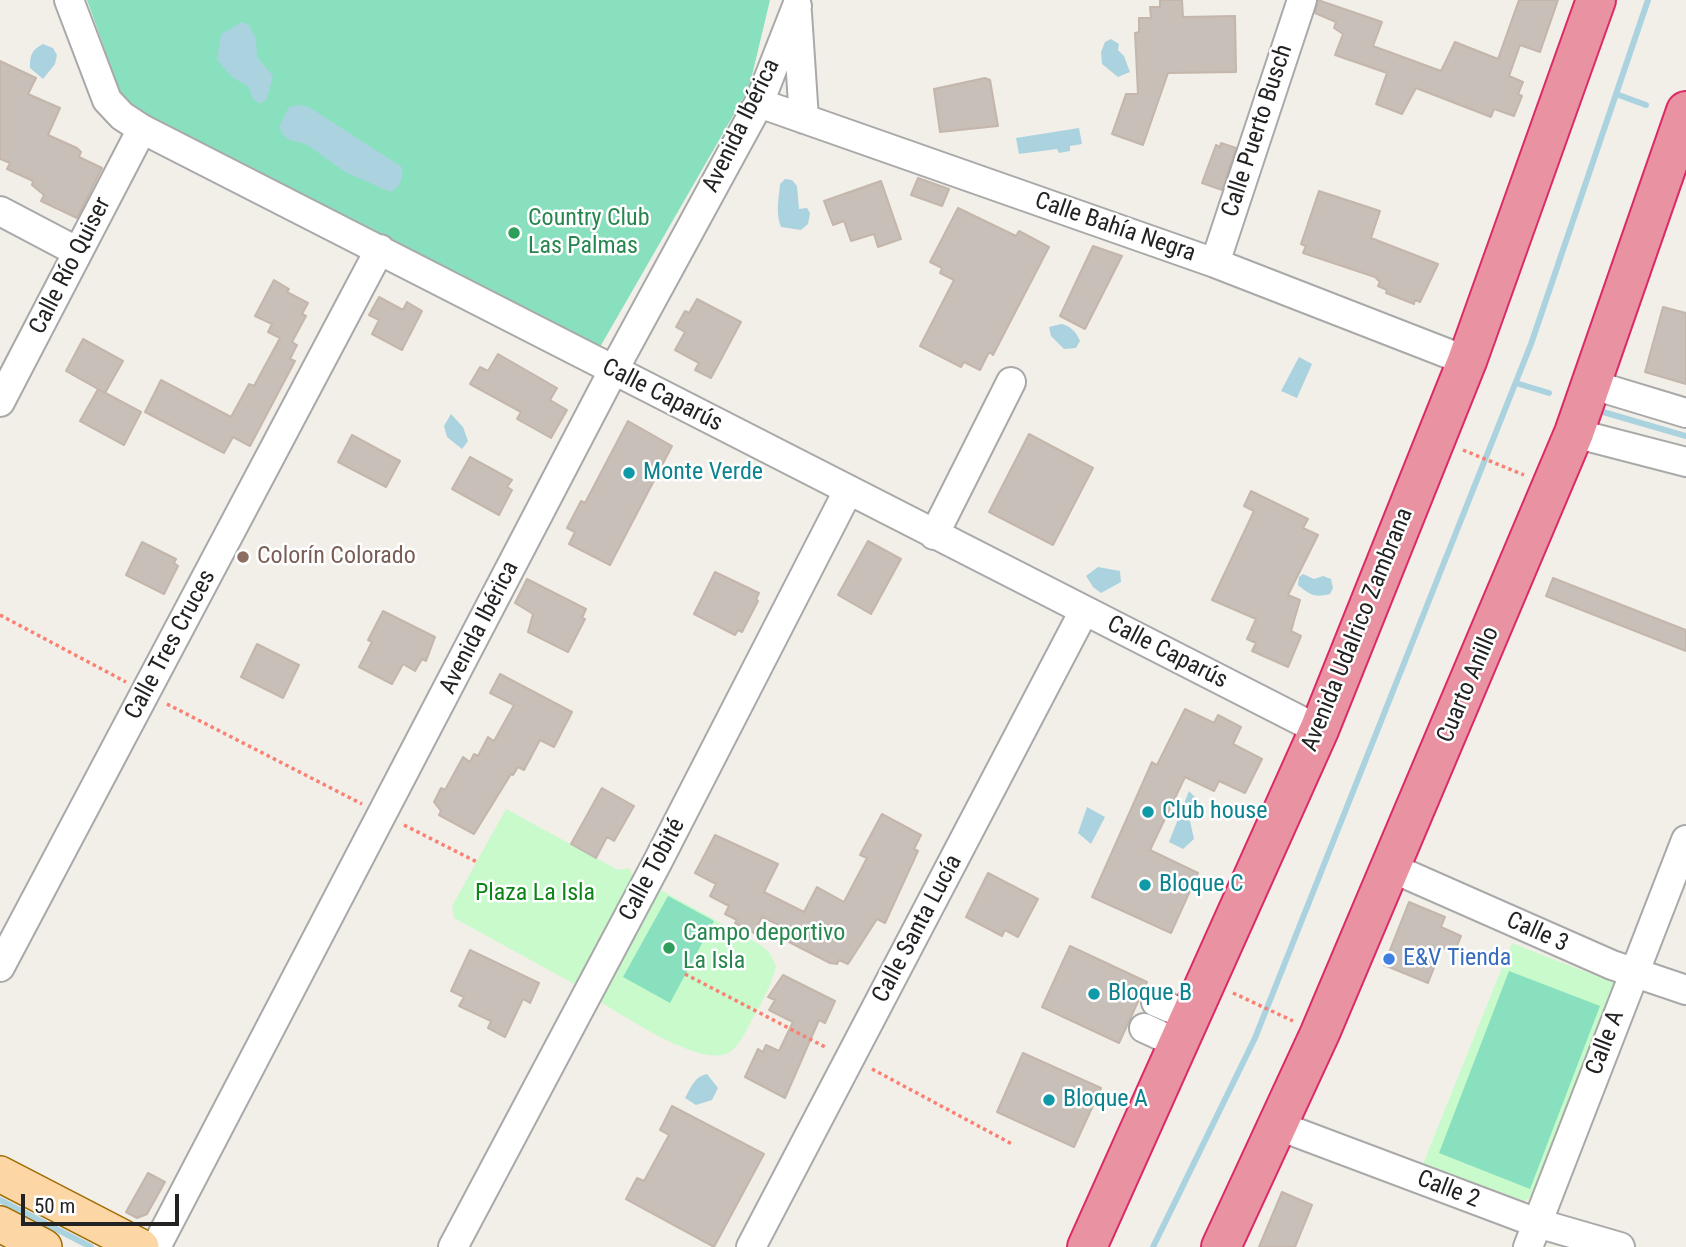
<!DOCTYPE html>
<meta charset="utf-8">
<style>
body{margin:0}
#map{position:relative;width:1686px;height:1247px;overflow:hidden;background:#f2efe9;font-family:"Roboto Condensed",sans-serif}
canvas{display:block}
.scale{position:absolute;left:21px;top:1194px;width:158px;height:32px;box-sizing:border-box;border:4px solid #222;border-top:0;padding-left:9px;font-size:21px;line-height:24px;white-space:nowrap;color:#222;-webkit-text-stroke:5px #fff;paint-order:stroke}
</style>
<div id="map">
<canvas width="1686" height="1247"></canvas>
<div class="scale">50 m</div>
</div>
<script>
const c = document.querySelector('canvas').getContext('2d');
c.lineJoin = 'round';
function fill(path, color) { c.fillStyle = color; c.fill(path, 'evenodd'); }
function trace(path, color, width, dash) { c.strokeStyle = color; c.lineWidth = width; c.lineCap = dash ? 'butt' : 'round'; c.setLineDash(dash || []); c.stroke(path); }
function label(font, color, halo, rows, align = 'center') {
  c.font = font + ' "Roboto Condensed",sans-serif'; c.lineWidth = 5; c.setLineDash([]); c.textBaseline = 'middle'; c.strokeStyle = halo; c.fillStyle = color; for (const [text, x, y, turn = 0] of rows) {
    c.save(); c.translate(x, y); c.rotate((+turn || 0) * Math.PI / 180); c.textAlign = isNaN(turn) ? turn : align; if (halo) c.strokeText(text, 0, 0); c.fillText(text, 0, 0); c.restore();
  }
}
fill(new Path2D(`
 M506 809 618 870 629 868 636 882 578 986 454 918 452 906Z
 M657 888 759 944 769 952 776 966C771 986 762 1003 751 1021 746 1031 740 1045 730 1052 703 1070 623 1015 597 1000Z
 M1512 943 1617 984 1535 1194 1522 1203 1419 1174Z`), '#c8facc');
fill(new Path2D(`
 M87 0H770L749 88 596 354 127 112Z
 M668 896 714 921 670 1003 623 977Z
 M1509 971 1600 1006 1530 1189 1439 1153Z`), '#88e0be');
fill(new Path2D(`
 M242 22 249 25 256 39 257 57 273 76 267 99 260 104 253 99 248 86 233 78 217 60 221 34Z
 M1111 39 1119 44 1118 50 1124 56 1130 72 1118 77 1102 64 1101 52 1105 42Z
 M43 44 53 48 57 55 55 64 43 79 30 68C30 56 31 50 43 44Z
 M299 105 309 107 402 167C403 180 401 186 390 192L345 172 306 144 289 140 281 133 280 125 289 107Z
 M1079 128 1082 144 1070 146V151L1059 153 1057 149 1019 154 1016 138Z
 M785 179 792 180 797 186 799 209 807 208 810 213 808 224 801 230 781 227C775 212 779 199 780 184Z
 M1061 324C1070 325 1077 333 1080 341L1076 348 1064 349 1051 336 1049 327Z
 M1299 357 1312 364 1297 398 1281 391Z
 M451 414 463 427 468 441 462 449 447 437 444 426Z
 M1098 567 1120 571 1121 582 1101 593 1093 587 1086 576Z
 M1303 574 1314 579 1323 576 1331 579 1333 588 1330 594C1315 598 1310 595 1298 585L1299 577Z
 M1189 791 1201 803 1196 816 1190 821 1194 839 1183 849 1169 842Z
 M1087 807 1105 817 1091 844 1078 833Z
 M707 1074 718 1088 712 1100 696 1105 685 1098C691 1087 695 1076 707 1074Z`), '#aad3df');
trace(new Path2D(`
 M1616 94 1646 105
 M1516 383 1549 393
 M1603 412 1686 436
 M0 1200 91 1247
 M1153 1247 1255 1038 1531 344 1648 0`), '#aad3df', 6);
const building = new Path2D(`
 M1160 0H1182L1183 17 1235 16 1236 72 1168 73 1143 145 1112 134 1126 94H1138L1135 33 1139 32V18H1151L1150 7H1160Z
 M1318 0 1382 22 1373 46 1441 71 1455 42 1498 59 1519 0H1558L1540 52 1520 45 1509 76 1523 82 1518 94 1522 96 1514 116 1494 109 1491 117 1416 88 1402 114 1376 104 1387 73 1335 55 1343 34 1334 28 1336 22 1315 13Z
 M0 61 36 78 28 94 60 108 48 135 77 148 81 152 79 157 102 168 77 218 41 201 44 195 32 185 33 181 7 169 10 163 0 159Z
 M985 78 990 80 998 126 940 132 934 89Z
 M1221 143 1236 148 1222 190 1202 183 1216 145 1220 147Z
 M918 178 949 189 942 206 911 195Z
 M881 181 901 239 878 247 874 234 851 241 844 221 833 225 824 201Z
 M1319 191 1380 211 1371 238 1438 264 1420 302 1415 300 1414 304 1386 293 1387 290 1378 286 1380 282 1375 277 1303 253 1306 246 1301 244Z
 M958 208 1016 236 1019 231 1049 247 993 355 989 352 980 370 964 362 961 367 920 346 954 280 940 273 942 268 930 262Z
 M1093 246 1122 256 1085 329 1060 316Z
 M274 280 289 289 287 292 308 303 302 314 306 316 292 342 297 345 290 359 295 361 250 446 233 437 224 453 145 412 161 380 231 417 249 384 254 386 280 338 268 332 272 324 255 316Z
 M379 297 403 310 407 302 422 311 402 350 372 334 379 320 369 315Z
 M697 299 741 322 711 378 695 370 699 363 675 350 685 332 676 327 685 311 689 313Z
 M1663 307 1686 313V384L1645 372Z
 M83 339 123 361 105 393 66 371Z
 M498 354 557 388 550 400 567 410 551 438 517 419 521 412 470 384 480 367 488 371Z
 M98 389 141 412 124 445 80 421Z
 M628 421 672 446 610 565 569 544 575 532 567 528 581 501 585 503Z
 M1029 434 1093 468 1053 545 989 512Z
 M352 435 400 461 386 487 338 462Z
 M470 457 512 480 507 487 512 490 499 515 452 489Z
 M1251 491 1308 519 1303 528 1318 535 1288 595 1300 600 1291 631 1301 636 1288 667 1252 651 1256 643 1247 639 1256 619 1212 600 1254 511 1244 506Z
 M868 541 901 559 871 614 838 595Z
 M142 542 176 559 174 563 178 566 164 594 126 575Z
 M715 572 759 593 756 599 758 601 742 632 738 630 735 635 694 614Z
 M1553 578 1686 630V651L1546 596Z
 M527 579 586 609 582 618 585 619 568 652 528 632 533 614 515 603Z
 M383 611 435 637 426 661 422 659 415 671 403 664 392 684 359 667 372 642 368 640Z
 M257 644 299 665 283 698 241 677Z
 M500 674 572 712 554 747 540 740 524 770 518 767 513 775 511 774 474 834 439 815 441 811 434 802 441 788 445 790 463 757 470 762 474 754 478 756 488 737 494 741 514 705 490 693Z
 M1185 709 1214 723 1218 715 1241 727 1233 744 1262 759 1245 793 1219 781 1214 791 1185 777 1150 850 1198 873 1171 933 1092 897 1152 762 1157 765Z
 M602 788 634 806 614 841 607 837 596 858 571 844Z
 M882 814 921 835 914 849 918 851 885 923 877 919 848 964 839 960 837 964 830 963 789 942 794 932 762 917 754 933 735 923 737 920 725 914 729 906 710 896 716 884 695 873 715 835 778 864 764 892 804 912 817 887 844 902 867 858 860 855Z
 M988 873 1038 899 1018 937 1005 930 1002 936 966 917Z
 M1409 902 1445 917 1441 927 1461 936 1454 953 1442 947 1428 983 1384 965Z
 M1070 946 1147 982 1119 1043 1042 1007Z
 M470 950 539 983 530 1003 523 999 505 1037 488 1028 491 1021 459 1006 464 997 451 991Z
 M783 975 835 1001 825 1023 819 1020 785 1098 745 1077 758 1049 763 1052 766 1045 779 1051 793 1022 769 1010 775 1000 768 997Z
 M1023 1053 1101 1088 1074 1147 997 1112Z
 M672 1106 764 1154 714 1247 626 1199 637 1178 644 1181 669 1135 660 1130Z
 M148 1173 165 1182 147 1214 137 1218 126 1212Z
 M1282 1192 1312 1205 1295 1247H1259Z`);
fill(building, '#c7bfb8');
trace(building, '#c4b6ab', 2);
const minor = new Path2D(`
 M69 0 107 100 122 116 142 129 1319 730
 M797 13 804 119
 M759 103 1215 263 1467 361
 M0 211 78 252
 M1215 263 1302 0
 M1590 384 1686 413
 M0 402 142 129
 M1574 433 1686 462
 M934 535 1011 382
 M1392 868 1612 965 1686 990
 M0 967 380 249
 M1156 1002 1191 1017
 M1144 1028 1179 1044
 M1279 1126 1537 1223 1620 1247
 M156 1247 613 371 759 103 797 6
 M453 1247 658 861 848 491
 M751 1247 1084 611
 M1528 1247 1686 840`);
const major = new Path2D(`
 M0 1174 141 1247
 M0 1224 44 1247`);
const highway = new Path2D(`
 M1087 1247 1319 730 1467 361 1596 0
 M1221 1247 1320 1033 1574 433 1686 111`);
trace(minor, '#a9a9a9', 32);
trace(major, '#a06b00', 38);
trace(highway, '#dc2a67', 42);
trace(new Path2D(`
 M1463 450 1524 475
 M0 615 126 682
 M167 704 362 804
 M404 825 477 862
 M685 974 827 1048
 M1233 993 1293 1021
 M872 1069 1012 1144`), '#fa8072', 3.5, [3.5, 3.5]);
trace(minor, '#fff', 28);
trace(major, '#fcd6a4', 35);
trace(highway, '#e892a2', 38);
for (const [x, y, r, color] of [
 [514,233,7,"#2e9e5b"],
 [629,473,7,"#0f9aa8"],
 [243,557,7,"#8d6e63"],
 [1148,812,7,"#0f9aa8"],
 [1145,885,7,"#0f9aa8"],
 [669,948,7,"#2e9e5b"],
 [1389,959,7,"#3f7fe0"],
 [1094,994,7,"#0f9aa8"],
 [1049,1100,7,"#0f9aa8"]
]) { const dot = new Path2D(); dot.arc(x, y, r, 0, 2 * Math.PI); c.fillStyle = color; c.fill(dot); trace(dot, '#fff', 2.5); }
label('24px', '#222', '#fff', [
 ["Avenida Ibérica",742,126,-64],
 ["Calle Puerto Busch",1258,131,-72],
 ["Calle Bahía Negra",1115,228,19],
 ["Calle Río Quiser",71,266,-63],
 ["Calle Caparús",662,396,27],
 ["Avenida Ibérica",480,628,-63],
 ["Avenida Udalrico Zambrana",1358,630,-68],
 ["Calle Tres Cruces",171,645,-62],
 ["Calle Caparús",1167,653,27],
 ["Cuarto Anillo",1469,685,-67],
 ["Calle Tobité",653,870,-62],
 ["Calle Santa Lucía",918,929,-62],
 ["Calle 3",1537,933,24],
 ["Calle A",1606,1043,-69],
 ["Calle 2",1448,1190,21]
]);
label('24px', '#27864d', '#fff', [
 ["Country Club",528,219],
 ["Las Palmas",528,247],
 ["Campo deportivo",683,934],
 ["La Isla",683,962]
], 'left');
label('24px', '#0d838f', '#fff', [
 ["Monte Verde",643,473],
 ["Club house",1162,812],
 ["Bloque C",1159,885],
 ["Bloque B",1108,994],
 ["Bloque A",1063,1100]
], 'left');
label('24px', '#785e54', '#fff', [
 ["Colorín Colorado",257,557]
], 'left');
label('24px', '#0c8416', '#fff', [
 ["Plaza La Isla",535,894]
]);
label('24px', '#366cbe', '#fff', [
 ["E&V Tienda",1403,959]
], 'left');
</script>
